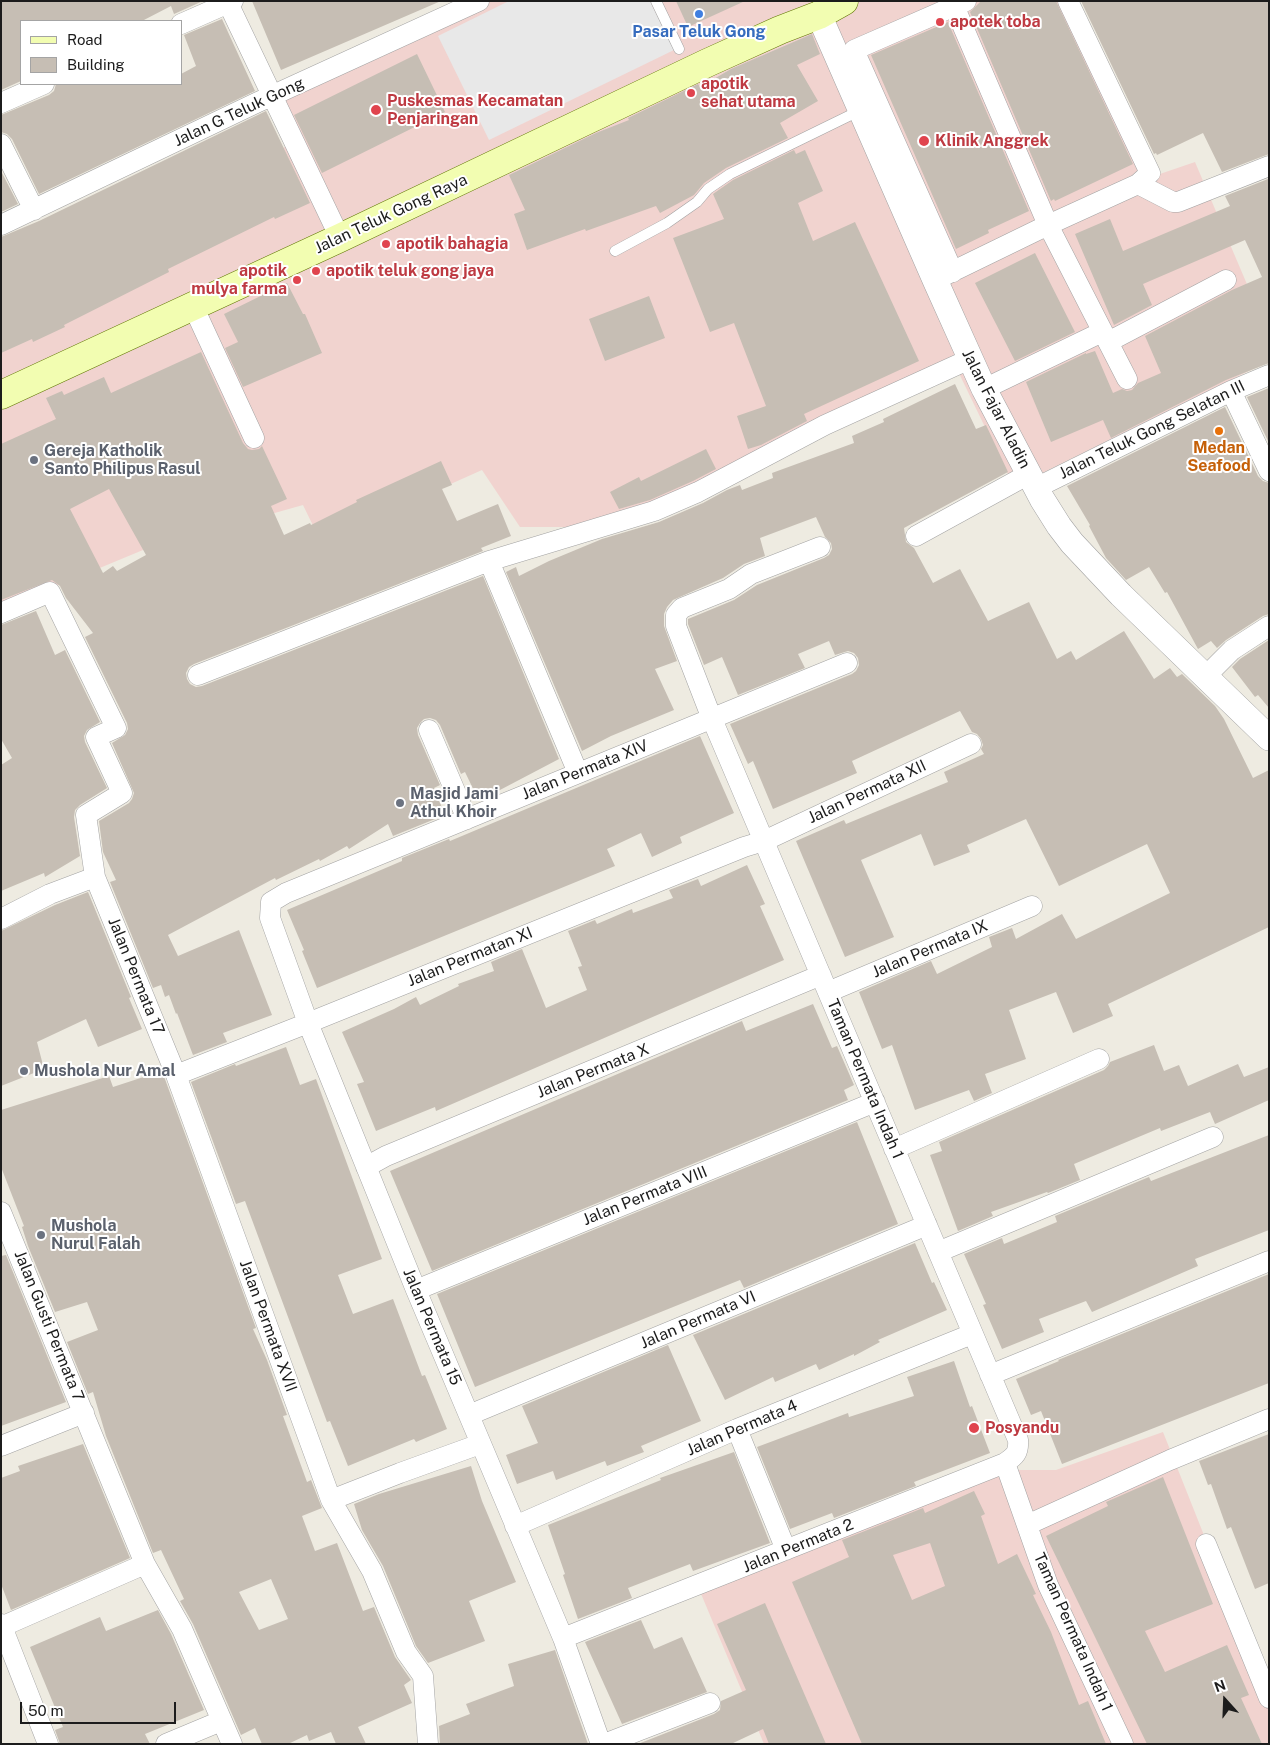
<!DOCTYPE html>
<style>
body{margin:0}
#map{position:relative;width:1270px;height:1745px;overflow:hidden;background:#eeebe1;font-family:"Public Sans",sans-serif}
canvas{display:block}
.frame{position:absolute;inset:0;border:2px solid #1c1c1c;pointer-events:none}
.legend{position:absolute;left:20px;top:20px;width:162px;height:65px;box-sizing:border-box;background:#fff;border:1px solid #a4a4a4;margin:0;padding:6px 9px;list-style:none;font-size:15px;color:#1c1c1c}
.legend li{display:flex;align-items:center;gap:10px;height:25px}
.legend b{width:25px;border:1px solid #a4a4a4}
.north{position:absolute;left:1200px;top:1675px;width:50px;height:50px;-webkit-text-stroke:4px #fff;paint-order:stroke;rotate:340deg;font-size:14px;font-weight:700;line-height:20px;text-align:center;color:#1c1c1c}
.north::after{content:'';display:block;margin:auto;width:18px;height:22px;background:#1c1c1c;clip-path:polygon(50% 0,100% 100%,50% 72%,0 100%)}
.scale{position:absolute;left:20px;top:1702px;width:156px;height:22px;box-sizing:border-box;border:2px solid #1c1c1c;border-top:0;padding-left:6px;font-size:15px;line-height:18px;white-space:nowrap;color:#1c1c1c;-webkit-text-stroke:4px #fff;paint-order:stroke}
</style>
<div id="map">
<canvas width="1270" height="1745"></canvas>
<div class="frame"></div>
<ul class="legend">
<li><b style="height:6px;background:#f2fdb1"></b>Road</li>
<li><b style="height:14px;background:#c6beb4"></b>Building</li>
</ul>
<div class="north">N</div>
<div class="scale">50 m</div>
</div>
<script>
const c = document.querySelector('canvas').getContext('2d');
c.lineJoin = 'round';
function fill(path, color) { c.fillStyle = color; c.fill(path, 'evenodd'); }
function trace(path, color, width, dash) { c.strokeStyle = color; c.lineWidth = width; c.lineCap = dash ? 'butt' : 'round'; c.setLineDash(dash || []); c.stroke(path); }
function label(font, color, halo, rows, align = 'center') {
  c.font = font + ' "Public Sans",sans-serif'; c.lineWidth = 4; c.setLineDash([]); c.textBaseline = 'middle'; c.strokeStyle = halo; c.fillStyle = color; for (const [text, x, y, turn = 0] of rows) {
    c.save(); c.translate(x, y); c.rotate((+turn || 0) * Math.PI / 180); c.textAlign = isNaN(turn) ? turn : align; if (halo) c.strokeText(text, 0, 0); c.fillText(text, 0, 0); c.restore();
  }
}
fill(new Path2D(`
 M472 1H1075L1154 176 1195 162 1269 336V361L1014 487 953 361 647 512 588 527H520L482 470 321 542 303 505 143 550 1 609V285L291 144 265 102Z
 M1163 1432 1269 1699V1744H764L699 1589 985 1470H1056Z`), '#f1d3cf');
fill(new Path2D(`
 M509 1H650L674 50 489 140 438 36Z`), '#e8e8e8');
fill(new Path2D(`
 M1 1H203L174 14 171 6 142 21H21V81L1 90Z
 M252 1H441L281 70Z
 M676 1H745L688 27Z
 M981 1H1056L1133 164 1055 201 1054 199 1051 201 970 12Z
 M1081 1H1269V154L1222 172 1203 133 1157 155 1156 153 1154 154Z
 M222 19 255 91 39 194 12 139 7 134 1 132V115L49 95 54 91 56 84H181V74L196 66 184 35Z
 M948 22 1029 211 988 230 989 233 956 249 871 55Z
 M812 34 820 54 797 65 818 101 780 123 788 138 726 168 704 183 694 195 660 213 656 206 586 231 585 229 527 250 514 214 525 210 509 175 596 133 629 120 628 118 698 84 700 87 731 69Z
 M417 54 445 112 322 173 294 115Z
 M266 111 310 203 275 219 274 217 168 269 169 272 64 325 65 327 33 342 32 339 1 353V237L39 221Z
 M794 150 796 154 805 150 823 191 798 203 813 241 855 222 919 361 804 414 807 421 761 445 748 449 737 416 766 406 734 323 710 332 673 238 724 219 713 194 733 180Z
 M1 171 18 204 1 212Z
 M1268 179 1269 363 1226 380 1111 438 1103 420 1051 442 1026 382 1086 353V354L1095 351 1113 393 1122 389 1127 391 1132 390 1138 383 1161 373 1145 336 1232 290 1262 277 1245 240 1143 284 1152 305 1114 325 1075 234 1110 219 1123 251 1230 206 1225 196Z
 M1035 253 1075 332 1015 361 975 283Z
 M287 283 303 314H305L322 353 243 387 225 348 238 342 224 314Z
 M649 296 665 338 605 361 589 319Z
 M201 352 243 443 248 449 252 450 259 449 262 446 287 499 271 506 284 535 310 523 311 525 357 502 356 500 441 461 452 485 442 489 457 521 498 504 511 536 481 548 483 551 194 664 189 667 186 673 187 679 190 684 196 687 202 686 483 576 559 759 479 801 465 772 461 774 440 725 436 720 430 718 424 719 420 723 417 728 418 735 440 785 434 788 445 815 393 836 388 824 349 849 347 846 320 861 319 859 276 880 275 878 168 935 178 956 239 930 272 1015 223 1033 227 1042 193 1055 177 1013 176 1014 169 995 165 997 161 985 153 988 110 882 116 880 103 852 99 821 129 803 132 799 134 793 112 743 125 735 128 729 127 723 85 637 93 633 66 598 60 586 52 580 1 600V444L56 419 46 398 62 391 64 395 104 377 111 393ZM109 489 146 555 117 571 113 566 103 573 70 509Z
 M955 384 976 429 986 425 1008 472 904 528 906 542 914 548 933 583 960 569 988 621 1029 602 1057 659 1071 651 1076 660 1124 631 1154 679 1170 668 1177 677 1182 674 1215 706 1224 719 1253 778 1269 770V927L1108 1004 1113 1016 1073 1033 1056 992 1009 1010 1026 1059 985 1074 992 1093 974 1101 969 1090 915 1110 892 1045 882 1049 859 992 931 961 937 974 992 947 989 937 1012 928 1016 939 1062 914 1076 939 1170 893 1147 844 1059 886 1026 819 967 845 970 852 934 866 921 834 861 860 894 937 845 957 796 841 844 820 846 824 948 782 944 772 984 754 981 749 983 745 981 739 977 734 972 732 960 711 852 761 857 773 773 809 753 761 748 764 730 724 852 674 856 671 859 665 858 658 854 653 848 651 835 655 829 641 798 654 805 668 738 695 722 657 704 665 688 624V619L734 600 757 585 824 558 829 555 832 549 831 543 825 537 816 517 760 538 765 556 744 564 723 578 673 600 667 607 664 614V626L677 661 655 669 674 710 611 736 582 751 506 572 516 567 519 576 549 561 602 539 659 522 703 503 727 490 740 485 742 490 773 478 772 473 854 443 852 436 884 422 883 419Z
 M1269 388V443L1247 397Z
 M1225 407 1258 476 1263 481 1269 483V614L1263 616 1226 640 1217 648 1211 641 1198 649 1167 592 1165 593 1149 567 1126 580 1106 558 1089 526 1090 525 1067 486Z
 M706 449 716 469 693 481 650 500 619 509 610 492 639 477 641 481Z
 M36 611 55 655 65 650 100 722 87 730 84 736 85 742 107 788 80 805 75 810 74 817 80 856 45 877 44 873 1 891V765L12 758 1 739V625Z
 M1269 640V708L1258 695 1255 697 1232 667 1240 659Z
 M700 736 734 813 680 837 682 843 652 857 641 833 607 849 615 866 317 988 302 951 304 950 287 910 402 861V858L449 839 450 841Z
 M747 865 765 904 760 906 784 960 436 1111 435 1107 376 1131 357 1084 364 1082 342 1032 394 1009 416 997 420 1005 459 986 458 984 494 971 491 962 522 949 546 1008 587 990 578 967 582 966 568 931 595 920 597 924 632 909 633 913 673 898 669 890 698 879 701 886Z
 M88 892 131 997 129 998 142 1029 98 1047 86 1019 37 1042 44 1069 1 1086V931L55 905Z
 M813 1004 832 1048 837 1046 854 1085 844 1090 848 1100 432 1271 390 1171 742 1021 746 1031Z
 M1154 1045 1164 1071 1179 1065 1188 1086 1238 1064 1244 1077 1269 1067V1100L1215 1124 1210 1112 1161 1131 1160 1128 1074 1164 1080 1180 1048 1193 1047 1192 991 1212 993 1216 958 1231 930 1155 942 1151 939 1142 1104 1070 1108 1066 1110 1062Z
 M286 1047 300 1085 316 1079 382 1259 338 1275 353 1314 393 1299 422 1376 425 1375 447 1429 416 1442 414 1439 348 1466 330 1421 327 1422 245 1201 236 1204 191 1082 235 1064 236 1066Z
 M162 1071 256 1328 253 1329 267 1360 287 1415 283 1416 307 1482 311 1480 322 1508 302 1516 315 1551 337 1543 363 1611 374 1607 395 1657 411 1680 404 1685 412 1703 358 1727 366 1744H336L331 1732 309 1741 307 1735 288 1744H262L255 1728 241 1735 193 1624 180 1601 184 1599 161 1550 153 1553 106 1436 93 1392 88 1394 67 1342 98 1330 87 1302 55 1312 28 1246 22 1227 24 1226 1 1167V1110L109 1076 113 1087ZM271 1579 288 1619 259 1630 239 1592Z
 M857 1122 898 1224 744 1288 740 1280 475 1387 437 1294Z
 M1269 1135V1230L1195 1259 1198 1266 1092 1312 1086 1301 1039 1319 1044 1332 1002 1349 983 1305 986 1304 964 1254 1002 1238 1004 1244 1057 1222 1055 1216 1149 1177 1151 1181Z
 M915 1243 932 1283 934 1282 947 1310 878 1340 880 1342 854 1356V1354L819 1370 816 1364 775 1382 773 1377 725 1400 693 1335Z
 M6 1255 66 1402 1 1426V1256Z
 M1269 1274V1383L1062 1464 1041 1411 1031 1415 1016 1379 1059 1361 1058 1360Z
 M668 1345 701 1421 641 1446 644 1452 607 1466 605 1461 556 1480 553 1471 517 1484 506 1455 538 1443 522 1406Z
 M954 1361 970 1407 972 1406 990 1453 914 1482 916 1486 834 1518 832 1513 790 1529 757 1447 848 1413 849 1417 914 1396 907 1377Z
 M1269 1434V1583L1255 1589 1231 1527 1227 1529 1211 1484 1208 1485 1199 1461Z
 M83 1444 130 1558 11 1610 1 1584V1478L20 1471 18 1466Z
 M734 1452 770 1543 693 1571 690 1564 628 1588 632 1598 578 1619 563 1575 565 1574 548 1525 661 1480 660 1478Z
 M471 1466 482 1501 516 1582 469 1601 485 1641 428 1663 416 1646 383 1566 362 1530 354 1504 379 1494Z
 M1163 1477 1213 1604 1145 1631 1165 1672 1227 1645 1249 1695 1241 1698 1262 1744H1147L1046 1536 1108 1506 1106 1502Z
 M974 1491 985 1514 981 1516 998 1564 1017 1554 1036 1594 1033 1595 1051 1632 1079 1705 1088 1701 1106 1744H862L792 1582 849 1557 842 1540 923 1508 925 1513ZM930 1543 945 1586 912 1600 893 1555Z
 M765 1603 826 1744H769L763 1729 731 1744H638L714 1714 720 1710 721 1701 746 1690 717 1624Z
 M158 1610 171 1634 204 1710 145 1734 150 1744H60L55 1730 63 1727 30 1647 100 1617 106 1631Z
 M641 1620 654 1649 682 1637 707 1692 622 1724 585 1642Z
 M555 1650 588 1744H440L439 1726 470 1714 466 1704 514 1686 508 1664Z`), '#c6beb4');
const service = new Path2D(`
 M656 1 679 49
 M615 251 667 223 697 202 708 189 730 174 861 110`);
const minor = new Path2D(`
 M227 1 340 238
 M952 1 1048 225 1127 379
 M181 24 233 1
 M1 103 44 84
 M1 144 34 210
 M1138 184 1173 202H1178L1269 166
 M1 225 256 103 479 1
 M953 272 854 50 966 1
 M935 280 1048 225 1138 184 1150 173 1068 1
 M193 306 254 438
 M1108 342 1226 280
 M984 389 1102 332
 M1231 391 1269 471
 M1036 488 1231 391 1269 375
 M916 536 1029 474
 M489 561 578 773
 M1 613 50 592 116 728 96 737 122 793 86 815 95 877 176 1075 331 1500 372 1571 406 1652 423 1676 428 1744
 M198 675 489 561 654 511 698 492 825 425 970 359
 M1205 677 1232 650 1269 626
 M429 730 467 819
 M1 919 50 894 95 877
 M828 992 1032 906
 M176 1075 308 1023 744 847 764 841 971 744
 M894 1149 1099 1059
 M366 1167 386 1156 821 975
 M1 1212 145 1564 1 1627
 M938 1252 1213 1137
 M416 1290 875 1102
 M990 1375 1269 1261
 M469 1415 927 1225
 M737 1429 786 1550
 M1 1446 84 1413
 M1005 1463 1048 1585 1123 1744
 M331 1500 400 1473 480 1444
 M1027 1525 1170 1460 1269 1419
 M515 1526 737 1429 972 1334
 M1206 1544 1269 1698
 M145 1564 182 1629 232 1744
 M1 1624 48 1744
 M563 1638 1005 1463C1015 1456 1019 1453 1018 1440L712 719 676 626V615L682 608 729 589 751 574 820 547
 M166 1744 221 1721
 M601 1744 563 1638 416 1290 308 1023 270 918 271 902 286 893 847 663
 M604 1744 710 1703`);
const tertiary = new Path2D(`
 M819 15 935 280 984 389 1042 499 1059 526 1072 543 1121 595 1269 738`);
const secondary = new Path2D(`
 M1 395 340 238 707 63 780 30 819 15 844 1`);
trace(service, '#a3a3a3', 11);
trace(minor, '#a3a3a3', 21);
trace(tertiary, '#a3a3a3', 26);
trace(secondary, '#5f7600', 29);
trace(service, '#fff', 10);
trace(minor, '#fff', 20);
trace(tertiary, '#fff', 25);
trace(secondary, '#f2fdb1', 28);
for (const [x, y, r, color] of [
 [699,14,5,"#3f7fe0"],
 [940,22,5,"#e0444e"],
 [691,93,5,"#e0444e"],
 [376,110,6,"#e0444e"],
 [924,141,6,"#e0444e"],
 [386,244,5,"#e0444e"],
 [316,271,5,"#e0444e"],
 [297,280,5,"#e0444e"],
 [1219,431,5,"#e8710a"],
 [34,460,5,"#6b7280"],
 [400,803,5,"#6b7280"],
 [24,1071,5,"#6b7280"],
 [41,1235,5,"#6b7280"],
 [974,1428,6,"#e0444e"]
]) { const dot = new Path2D(); dot.arc(x, y, r, 0, 2 * Math.PI); c.fillStyle = color; c.fill(dot); trace(dot, '#fff', 2); }
label('bold 16px', '#be3a42', '#fff', [
 ["apotek toba",950,22],
 ["apotik",701,84],
 ["sehat utama",701,102],
 ["Puskesmas Kecamatan",387,101],
 ["Penjaringan",387,119],
 ["Klinik Anggrek",935,141],
 ["apotik bahagia",396,244],
 ["apotik",287,271,"right"],
 ["mulya farma",287,289,"right"],
 ["apotik teluk gong jaya",326,271],
 ["Posyandu",985,1428]
], 'left');
label('bold 16px', '#366cbe', '#fff', [
 ["Pasar Teluk Gong",699,32]
]);
label('16px', '#1c1c1c', '#fff', [
 ["Jalan G Teluk Gong",239,112,-25],
 ["Jalan Teluk Gong Raya",391,214,-25],
 ["Jalan Fajar Aladin",996,409,63],
 ["Jalan Teluk Gong Selatan III",1152,430,-26],
 ["Jalan Permata XIV",585,770,-22],
 ["Jalan Permata XII",867,792,-25],
 ["Jalan Permata IX",930,949,-23],
 ["Jalan Permatan XI",470,957,-22],
 ["Jalan Permata 17",136,976,68],
 ["Jalan Permata X",593,1071,-22],
 ["Taman Permata Indah 1",865,1079,67],
 ["Jalan Permata VIII",645,1196,-22],
 ["Jalan Permata VI",698,1320,-23],
 ["Jalan Gusti Permata 7",49,1326,68],
 ["Jalan Permata XVII",268,1326,70],
 ["Jalan Permata 15",432,1327,67],
 ["Jalan Permata 4",742,1428,-23],
 ["Jalan Permata 2",798,1546,-22],
 ["Taman Permata Indah 1",1073,1632,66]
]);
label('bold 16px', '#c56008', '#fff', [
 ["Medan",1219,448],
 ["Seafood",1219,466]
]);
label('bold 16px', '#5b616d', '#fff', [
 ["Gereja Katholik",44,451],
 ["Santo Philipus Rasul",44,469],
 ["Masjid Jami",410,794],
 ["Athul Khoir",410,812],
 ["Mushola Nur Amal",34,1071],
 ["Mushola",51,1226],
 ["Nurul Falah",51,1244]
], 'left');
</script>
